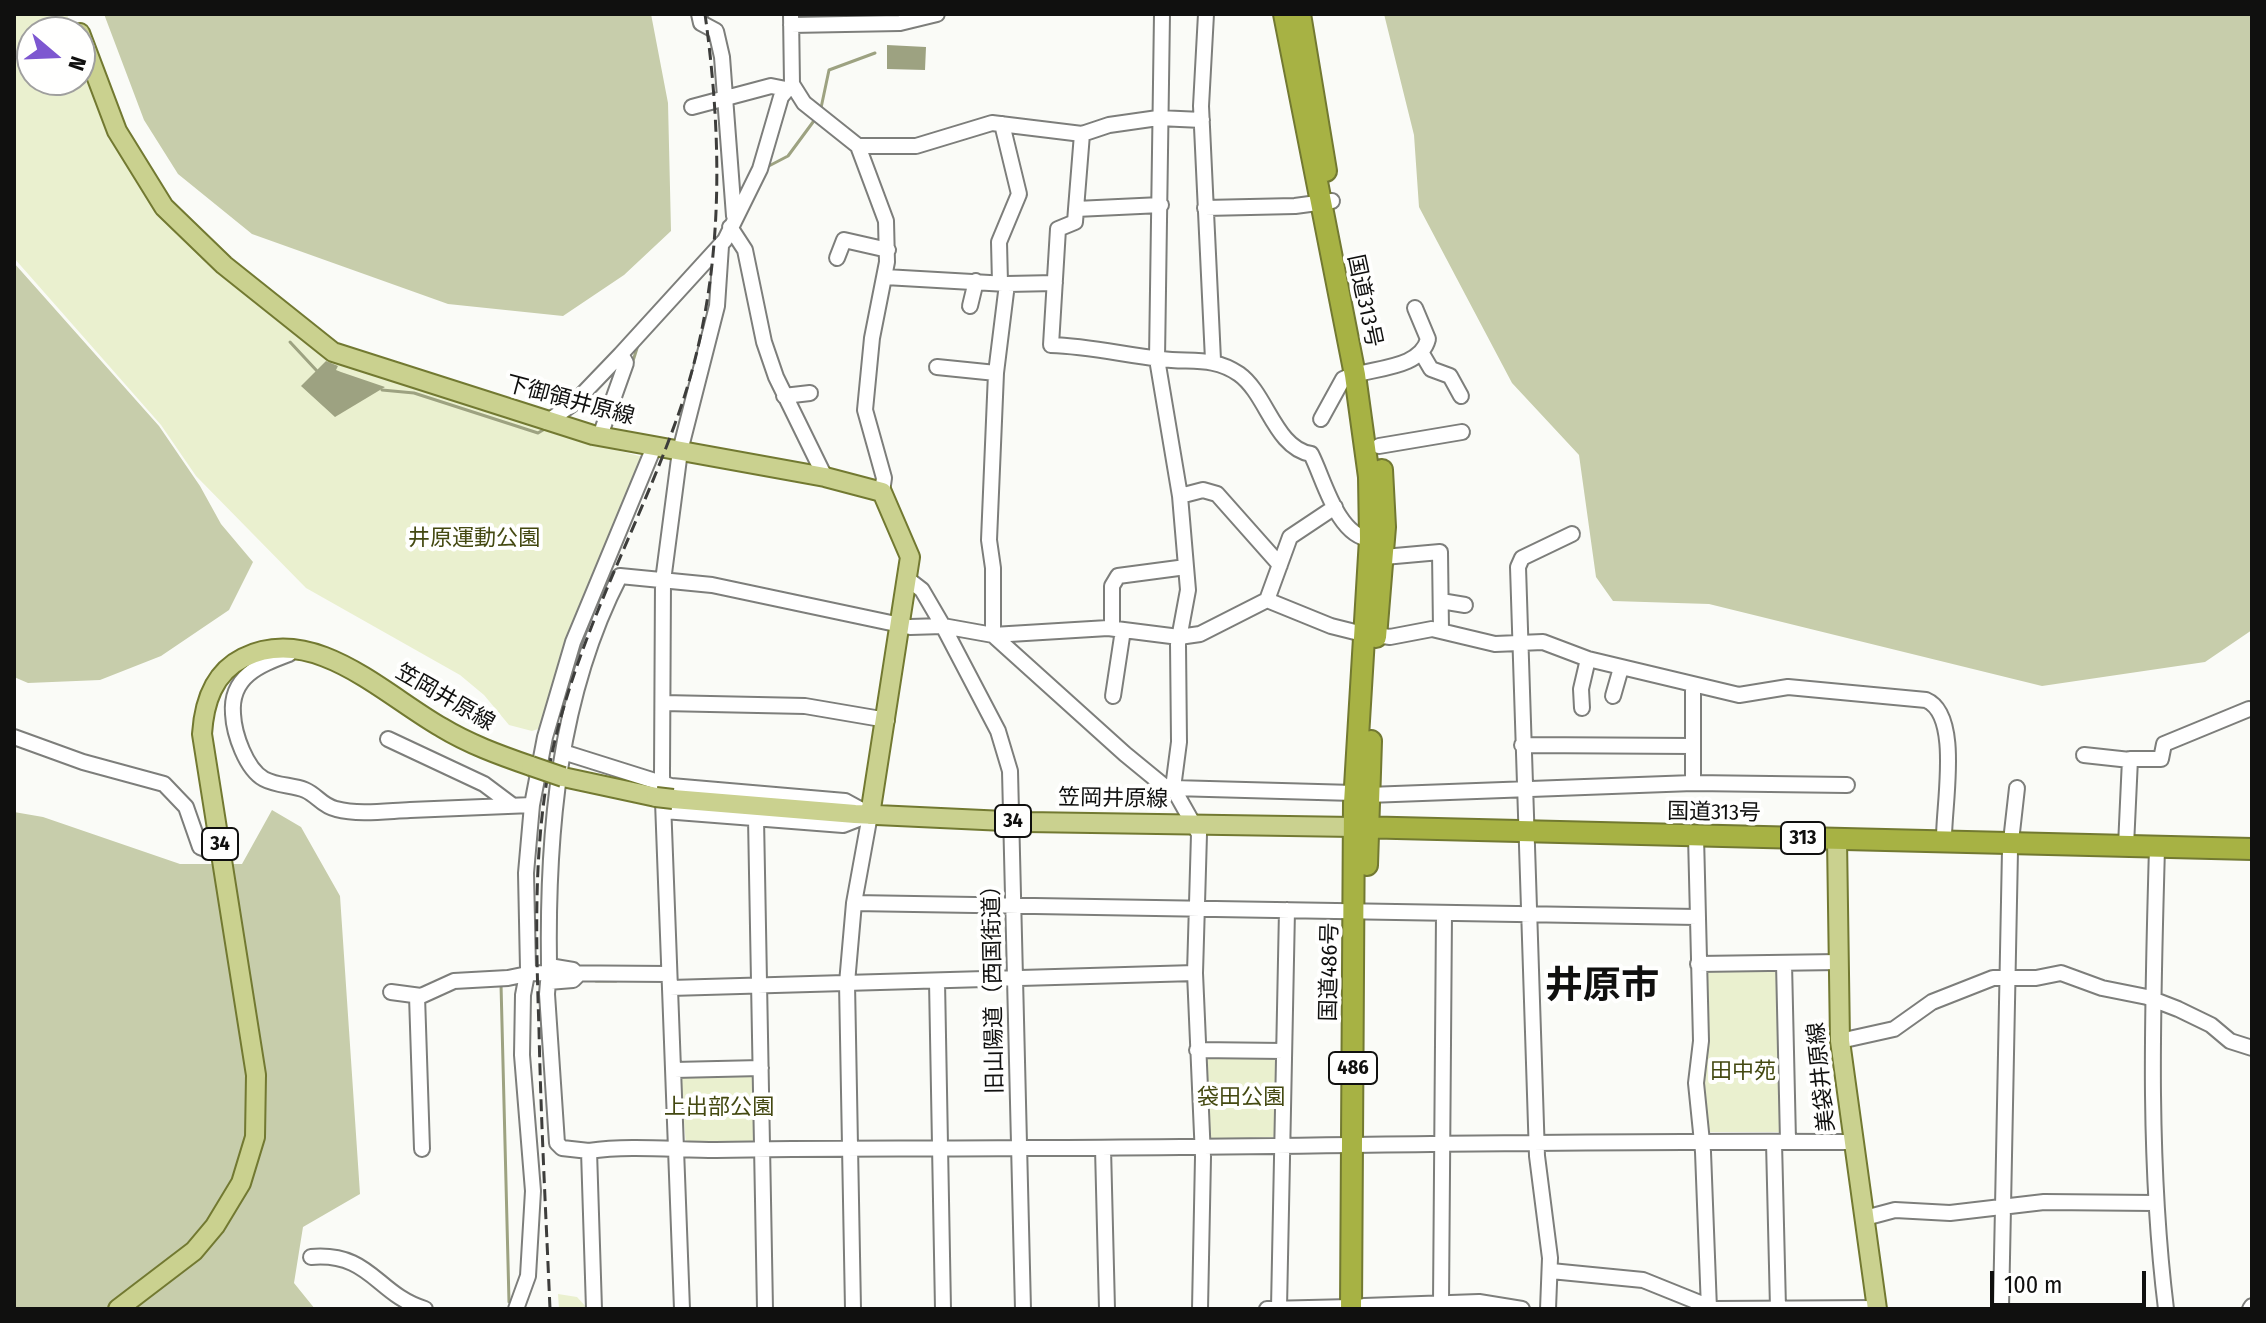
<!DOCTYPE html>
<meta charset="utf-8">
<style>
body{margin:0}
#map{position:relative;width:2266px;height:1323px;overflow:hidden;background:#fafbf7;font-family:"Fira Sans Condensed",sans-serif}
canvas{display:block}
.frame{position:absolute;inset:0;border:16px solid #10100f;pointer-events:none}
.north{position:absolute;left:16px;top:16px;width:80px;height:80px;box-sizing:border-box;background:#fffffe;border:2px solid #9f9f9e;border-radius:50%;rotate:109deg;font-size:22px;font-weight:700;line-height:32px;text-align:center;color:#10100f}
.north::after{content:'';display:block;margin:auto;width:28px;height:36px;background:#7d57d0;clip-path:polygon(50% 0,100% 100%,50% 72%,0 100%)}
.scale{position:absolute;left:1990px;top:1271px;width:156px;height:36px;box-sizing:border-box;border:4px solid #10100f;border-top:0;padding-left:10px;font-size:24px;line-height:28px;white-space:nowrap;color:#10100f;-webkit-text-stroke:6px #fffffe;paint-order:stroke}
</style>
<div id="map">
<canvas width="2266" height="1323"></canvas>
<div class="frame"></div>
<div class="north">N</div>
<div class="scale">100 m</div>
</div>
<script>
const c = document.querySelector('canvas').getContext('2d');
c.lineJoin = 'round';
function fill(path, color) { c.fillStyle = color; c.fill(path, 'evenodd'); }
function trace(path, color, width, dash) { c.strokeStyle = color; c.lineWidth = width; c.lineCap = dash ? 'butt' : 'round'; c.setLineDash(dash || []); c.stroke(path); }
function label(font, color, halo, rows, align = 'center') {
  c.font = font + ' "Fira Sans Condensed","Noto Sans JP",sans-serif'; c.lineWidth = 8; c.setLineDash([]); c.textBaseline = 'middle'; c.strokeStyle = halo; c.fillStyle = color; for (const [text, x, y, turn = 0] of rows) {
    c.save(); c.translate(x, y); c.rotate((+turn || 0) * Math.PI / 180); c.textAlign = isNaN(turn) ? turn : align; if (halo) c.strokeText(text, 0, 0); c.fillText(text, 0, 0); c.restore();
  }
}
fill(new Path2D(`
 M14 14H67L73 32H32V80H80V51L109 131 137 184 158 214 272 317 323 357 574 439 643 457 541 728 532 731 509 725 484 695 460 675 306 588 196 476 161 425 14 258Z
 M1779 968 1785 1132H1704V970Z
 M1204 1054 1279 1055 1278 1137 1208 1139Z
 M756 1075 758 1139 753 1143 686 1144 680 1076Z
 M558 1294 577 1297 588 1309H559Z`), '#eaf0cf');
fill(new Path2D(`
 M104 14H651L668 103 671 231 624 275 563 316 448 304 252 234 178 174 144 120Z
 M1384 14H2252V630L2205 662 2042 686 1709 604 1613 601 1596 577 1579 455 1512 383 1419 207 1414 135Z
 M14 263 159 426 200 486 221 524 253 562 229 610 161 656 100 680 28 683 14 677Z
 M272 810 301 827 340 896 360 1194 303 1227 294 1283 315 1309H14V812L43 817 180 864H242Z`), '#c7cdab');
fill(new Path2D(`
 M887 45 926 47 925 70 887 69Z
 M326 361 338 366 336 370 341 372 385 387 335 417 301 386Z`), '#9da281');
trace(new Path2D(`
 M821 108 829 70 875 53
 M765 168 788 156 816 118
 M666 315 707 270
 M290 342 317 371
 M632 364 638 345
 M382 390 414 393 538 433 543 430
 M581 405 615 371
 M596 981H616
 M501 984 509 1302`), '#9da281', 3);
const minor = new Path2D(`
 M699 14 701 23 716 31 722 57 734 216
 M791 14 792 84 804 103 858 146 886 221 887 262 872 338 865 410 884 478 882 492
 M1162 14 1157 359 1180 496 1188 590 1178 644 1179 742 1173 788 1354 793
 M1206 14 1201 106 1213 360
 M791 25 900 23 937 14
 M692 107 771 86 786 89
 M858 146H916L992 123 1082 134 1109 125 1158 118 1202 120
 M1161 205 1076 209 1075 222 1058 229 1051 345C1089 346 1124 355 1161 359 1190 363 1213 356 1239 374 1267 394 1275 448 1311 454 1324 479 1337 536 1370 539
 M1205 208 1295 206 1332 201
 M1076 209 1082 134
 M730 227 745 250 764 342 776 377 825 477
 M837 258 844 240 888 250
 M885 277 1007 284
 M1000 283 999 242 1019 194 1002 124
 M1055 283 1007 284 996 373 989 540 993 568V635L1108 628 1179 637 1200 634 1267 600 1331 626 1355 632 1390 637 1432 629 1495 644 1543 642 1588 659 1739 695 1788 687 1926 700C1962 715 1943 807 1944 841
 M970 306 976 281
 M1421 352 1431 369 1450 376 1461 396
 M937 367 996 373
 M784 396 810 393
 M1321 419 1343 379C1367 367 1420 371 1428 339L1415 308
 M547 422 574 403 621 354
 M600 436 626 363 621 354 725 240 760 169 781 97 792 84
 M1379 446 1462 432
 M1180 496 1203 490 1217 494 1280 565
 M1384 557 1440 552 1441 630
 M909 580 922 590 943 626 993 635 1125 754 1164 786 1173 788 1199 834 1195 973 1203 1157 1200 1309
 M1267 600 1290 537 1335 507
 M1441 601 1465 605
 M1112 628V586L1118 576 1186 567
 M289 654C260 665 230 676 233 714 234 734 246 769 264 779 277 786 293 785 305 790 317 795 322 806 336 809 359 815 386 811 410 810 450 808 491 807 532 805
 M1113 696 1123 630
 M1613 696 1621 668
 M663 703 805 706 887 720
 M1582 708 1581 689 1588 659
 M14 737 83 762 164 784 186 807 200 847 213 852 221 851
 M388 739 484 784 512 805
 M1522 745 1693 746
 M563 752 671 786 845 801 867 813
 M2084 755 2130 760
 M1693 783V686
 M1368 795 1693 783 1847 785
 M664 811 843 825 866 816
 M756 818 765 1309
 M1696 836 1701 1041 1696 1083 1703 1152 1709 1309
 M2126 846 2130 759H2161L2164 744 2249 709
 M2157 847C2153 1001 2147 1155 2166 1309
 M854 903 1697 917
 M1784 963 1788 1141
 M1698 964 1839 962
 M937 981 943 1309
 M670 988 1195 973
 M391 992 421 996 454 981 508 978 532 973 669 974
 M417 996 422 1149
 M1840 1041 1894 1029 1932 1002 1993 978H2036L2061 973 2102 988 2147 997 2178 1009 2211 1025 2230 1041 2252 1048
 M1197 1050 1284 1051
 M674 1070 761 1068
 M1774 1142 1778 1308
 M1103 1148 1107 1309
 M589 1151 594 1309
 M1865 1218 1895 1210 1950 1213 2044 1202 2155 1203
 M311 1257C371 1252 376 1294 425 1309
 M1551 1271 1643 1280 1715 1309 1877 1308
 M1441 1303 1444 914
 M1364 1306 1479 1302 1522 1309
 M1279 1308 1287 910
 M516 1309 528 1276 533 1191 522 1055 523 995 528 969 526 873 532 805 545 737 573 642 654 447
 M682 1309 662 775 663 581 680 451 717 306 721 246
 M853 1309 847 983 854 903 870 815
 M1023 1309 1010 771 998 731 943 626 910 627 712 585 620 576C558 696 547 834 549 966L573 970 578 975 573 980 548 982 547 994 557 1143 562 1148 589 1151C630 1145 675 1150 716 1150 818 1148 919 1149 1021 1148 1298 1147 1575 1140 1853 1142
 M1267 1309 1351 1307
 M1548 1309 1550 1258 1537 1156 1518 567 1522 558 1572 534
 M2001 1309 2010 850 2017 788
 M2250 1309 2252 1306`);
const major = new Path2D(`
 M80 33 117 131 164 207 224 265 333 352 593 435 825 477 882 492 910 557 870 815
 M563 777 656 797
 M673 799 855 814 1026 822 1354 827
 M1837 839 1840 1041 1877 1309
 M118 1309 194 1251 215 1226 241 1183 255 1137 256 1075 202 734C204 703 213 673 243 658 313 623 382 693 441 727 469 744 499 755 531 766`);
const highway = new Path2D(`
 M1284 14 1355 375 1369 477 1370 539 1354 803 1351 1309
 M1300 14 1326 171
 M1376 637 1385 527 1382 470
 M1356 827 2252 849
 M1367 865 1371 741`);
trace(minor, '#7d7e7b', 18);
trace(major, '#727931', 22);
trace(highway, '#727931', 24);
trace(minor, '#fff', 14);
trace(major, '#cad18f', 18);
trace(highway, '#a7b244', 20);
trace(new Path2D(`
 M550 1309C546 1216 541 1123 539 1030 536 939 533 847 551 758 576 638 635 535 676 421 724 290 724 151 705 14`), '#3d3d3b', 3, [12, 6]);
const majorBridge = new Path2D(`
 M531 766 563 777
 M656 797 673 799`);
trace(majorBridge, '#727931', 22, []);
trace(majorBridge, '#cad18f', 18);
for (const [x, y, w] of [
 [1013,821,36],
 [1803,838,44],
 [220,844,36],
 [1353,1068,48]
]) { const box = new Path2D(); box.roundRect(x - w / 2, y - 16, w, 32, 6); c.fillStyle = '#fffffe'; c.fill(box); trace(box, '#10100f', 2); }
label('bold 20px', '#10100f', null, [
 ["34",1013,821],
 ["313",1803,838],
 ["34",220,844],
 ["486",1353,1068]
]);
label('22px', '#10100f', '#fffffe', [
 ["国道313号",1364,301,78],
 ["下御領井原線",570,401,15],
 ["笠岡井原線",445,698,30],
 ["笠岡井原線",1113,799,1],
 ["国道313号",1714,813,1],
 ["国道486号",1330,972,-89],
 ["旧山陽道（西国街道）",994,984,-91],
 ["美袋井原線",1822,1077,-96]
]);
label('22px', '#444911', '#fffffe', [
 ["井原運動公園",474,539],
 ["田中苑",1743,1072],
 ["袋田公園",1241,1098],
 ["上出部公園",719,1108]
]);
label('bold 38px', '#10100f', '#fffffe', [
 ["井原市",1602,987]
]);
</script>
